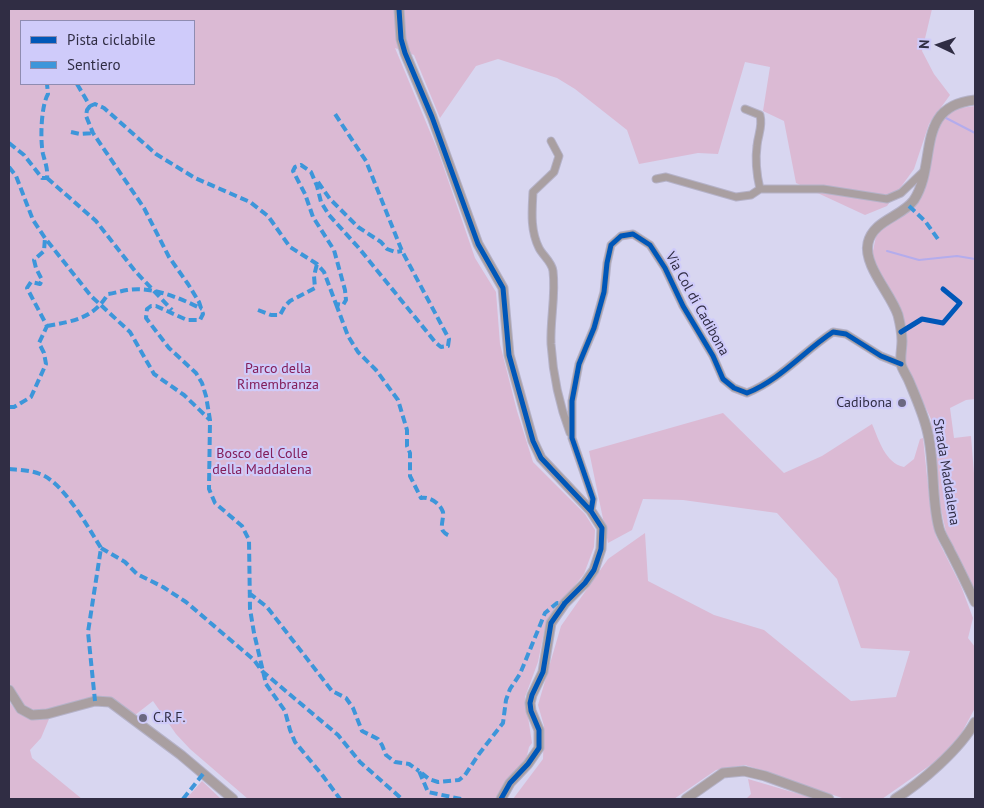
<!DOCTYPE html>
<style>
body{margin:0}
#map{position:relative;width:984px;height:808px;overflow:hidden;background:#d8d6f0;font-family:"PT Sans",sans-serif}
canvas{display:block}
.frame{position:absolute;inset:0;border:10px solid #302d44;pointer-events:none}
.legend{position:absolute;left:20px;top:20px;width:175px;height:65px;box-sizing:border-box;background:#cfcbfa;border:1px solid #8f8cb1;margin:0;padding:6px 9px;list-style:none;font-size:15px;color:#302d44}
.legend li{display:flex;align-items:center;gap:10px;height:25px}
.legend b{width:25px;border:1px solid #8f8cb1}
.north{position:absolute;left:914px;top:20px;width:50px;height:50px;-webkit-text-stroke:4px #cfcbfa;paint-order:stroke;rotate:273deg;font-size:14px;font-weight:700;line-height:20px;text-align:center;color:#302d44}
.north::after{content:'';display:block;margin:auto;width:18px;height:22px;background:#302d44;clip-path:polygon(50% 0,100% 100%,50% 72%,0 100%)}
</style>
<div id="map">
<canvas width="984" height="808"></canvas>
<div class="frame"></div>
<ul class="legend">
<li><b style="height:6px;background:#0057b8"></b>Pista ciclabile</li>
<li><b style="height:6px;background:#3d96da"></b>Sentiero</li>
</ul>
<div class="north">N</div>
</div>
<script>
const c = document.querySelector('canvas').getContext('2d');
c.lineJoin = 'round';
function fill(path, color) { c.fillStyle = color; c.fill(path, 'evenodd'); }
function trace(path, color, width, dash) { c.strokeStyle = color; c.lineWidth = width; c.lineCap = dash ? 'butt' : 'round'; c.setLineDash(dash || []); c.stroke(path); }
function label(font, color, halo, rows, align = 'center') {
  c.font = font + ' "PT Sans",sans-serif'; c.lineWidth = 4.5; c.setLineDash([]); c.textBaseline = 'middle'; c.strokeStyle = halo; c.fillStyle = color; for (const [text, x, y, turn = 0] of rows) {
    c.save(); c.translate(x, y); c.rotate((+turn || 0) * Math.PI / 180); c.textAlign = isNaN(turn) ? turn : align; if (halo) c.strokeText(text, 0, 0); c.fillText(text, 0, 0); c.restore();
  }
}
fill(new Path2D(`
 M9 9H932L922 51 934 74 950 95 929 124 914 169 887 206 865 215 796 183 784 121 763 111 770 67 745 62 718 154 698 153 639 164 627 130 575 89 557 78 498 59 476 66 440 118 414 55 395 48 438 151 475 258 496 292 500 344 517 411 533 462 585 514 595 530 594 547 584 574 546 622 538 662 525 697 532 743 529 747 526 760 504 785 498 799H248L190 749 176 734 153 701 135 715C127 709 102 698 92 698 86 697 78 701 73 702 39 713 26 719 9 682ZM21 21H194V84H21Z
 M975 106V399L966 400 950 408 954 438 971 436 975 486V595L948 541 940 505 931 419 905 364 906 339 883 279 872 256 876 236 884 225 905 212 920 200 939 124 954 109Z
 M723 413 784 473 822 456 872 424C879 440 885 463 904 467L914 459 920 439 923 438 930 505 936 536 961 586 973 618 968 638 975 647V708L961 734 939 759 882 799H845L745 765 716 770 674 799H513L543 759 544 726 538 705 561 626 608 559 645 533 648 581 714 615 764 630 851 701 896 697 910 651 861 648 837 579 777 513 683 500 643 499 632 530 608 543 589 451Z
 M9 701C19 717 31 721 49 719L41 738 30 750 32 758 82 799H9Z
 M748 779 816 799H746L751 794Z
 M202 781 221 799H186Z`), '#dbbad4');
trace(new Path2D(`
 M946 118 975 133
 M887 251 919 260 957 256 975 259`), '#b4acec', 2);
const minor = new Path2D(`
 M745 109 760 115C763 127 758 134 757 146 755 160 757 176 760 189H823L887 199 901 193 923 172
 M551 141 559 156 554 172 533 192C532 211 530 230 539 248 543 256 552 262 553 271 556 295 550 319 551 344 553 375 559 404 570 433
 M656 179 666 177 736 197 751 195 760 189
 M591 511 593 499 572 438V401L579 364 594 328 604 292 607 263 611 245 621 236 633 234 650 245 665 268 683 306 713 356 723 379 734 388 747 393C780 380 804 351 833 332L846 334 881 356 901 364`);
const tertiary = new Path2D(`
 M399 9 401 39 405 53 432 117 478 244 503 288 509 355 533 441 541 458 591 511 602 528 601 549 594 570 585 583 565 603 551 623 543 672 532 695 530 703 531 711 539 730V748L528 764 510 783 501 799
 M975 100C914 106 938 163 914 200 902 217 873 220 868 243 863 265 891 294 898 315 900 323 902 333 902 341 902 348 900 357 901 364 902 369 907 376 909 381 916 398 924 415 928 434 935 465 931 497 939 528 941 536 947 544 950 551 959 568 967 585 975 602
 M9 690 21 709 32 715 47 714 95 701 110 702 181 755 233 799
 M686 799 723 773 744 771 765 776 829 799
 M895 799C921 783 960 749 975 722`);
trace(minor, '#b5b2c8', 9);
trace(tertiary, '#b5b2c8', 11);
trace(minor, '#a99fa1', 7);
trace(tertiary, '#a99fa1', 9);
trace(new Path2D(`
 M77 84 90 106
 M90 106 95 104 104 108 156 154 195 178 250 202 268 216 290 247 317 264 324 272 336 304 343 305 346 300 345 290 334 250 313 217 305 194 293 171 295 167 301 165 311 172 317 186 321 202 329 215 358 247 436 343 441 347 448 346 449 339 402 251 366 161 335 114
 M90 106 87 110 86 116 93 133 144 208 169 257 188 284 199 302 203 314 200 320H187L156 306H151L147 309 146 318 169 348 196 373 202 383 206 396 210 420 209 489 215 503 242 526 249 540 250 609 254 633 266 684 285 711 290 730 295 742 323 776 340 799
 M71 132 80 134 93 133
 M9 143 24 155 42 178H47C48 169 45 162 43 154 40 140 41 106 48 94L47 84
 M9 167 16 176 33 220 45 238 91 296 130 332 154 374 184 395 210 420
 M47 178 96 221 135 271 172 310
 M318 182 330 199 358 227 381 242 387 249 395 252 402 251
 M909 206 925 221 940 242
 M336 304 348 336 358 352 376 370 398 400 407 430V446L410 453V476L421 498C429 496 440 503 443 512 444 518 440 526 443 531 445 534 448 535 450 536
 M258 310 271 315H280L285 306 290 301 315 288 314 276 317 264
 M47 326C73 321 93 319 108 294 115 293 121 291 127 290 152 286 180 298 202 309
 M9 407H14L31 397 46 364 44 353 39 343 47 326 27 288 31 282 40 284 42 280 36 268 34 260 44 251 45 238
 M9 469C19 470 30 470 40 474 63 482 88 527 101 548L88 632 95 701
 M101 548 125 562 137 574 163 587 186 602 254 660 262 671 338 735 360 762 402 799
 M249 593 267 607 332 691 346 698 353 708 362 731 378 739 382 745 386 755 395 762 409 764 419 771
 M183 799 203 774
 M461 799 428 792 419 771 429 779 438 782 459 780 465 775 479 754 503 723 506 700 510 689 520 674 545 613 557 603H563`), '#3d96da', 4, [8, 4]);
trace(new Path2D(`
 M399 9 401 39 405 53 432 117 478 244 503 288 509 355 533 441 541 458 591 511 602 528 601 549 594 570 585 583 565 603 551 623 543 672 532 695 530 703 531 711 539 730V748L528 764 510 783 501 799
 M901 332 922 319 943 323 960 303 943 289
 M591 511 593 499 572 438V401L579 364 594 328 604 292 607 263 611 245 621 236 633 234 650 245 665 268 683 306 713 356 723 379 734 388 747 393C780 380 804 351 833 332L846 334 881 356 901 364`), '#0057b8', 5);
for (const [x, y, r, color] of [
 [902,403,5,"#6b6880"],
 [143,718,5,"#6b6880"]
]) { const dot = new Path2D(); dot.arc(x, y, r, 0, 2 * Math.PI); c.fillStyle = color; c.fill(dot); trace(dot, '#cfcbfa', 2); }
label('14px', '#302d44', '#cfcbfa', [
 ["Via Col di Cadibona",697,304,61],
 ["Strada Maddalena",946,472,81]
]);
label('14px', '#831e5a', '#cfcbfa', [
 ["Parco della",278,369],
 ["Rimembranza",278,385],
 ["Bosco del Colle",262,454],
 ["della Maddalena",262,470]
]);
label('14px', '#302d44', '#cfcbfa', [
 ["Cadibona",892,403],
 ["C.R.F.",153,718,"left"]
], 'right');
</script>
